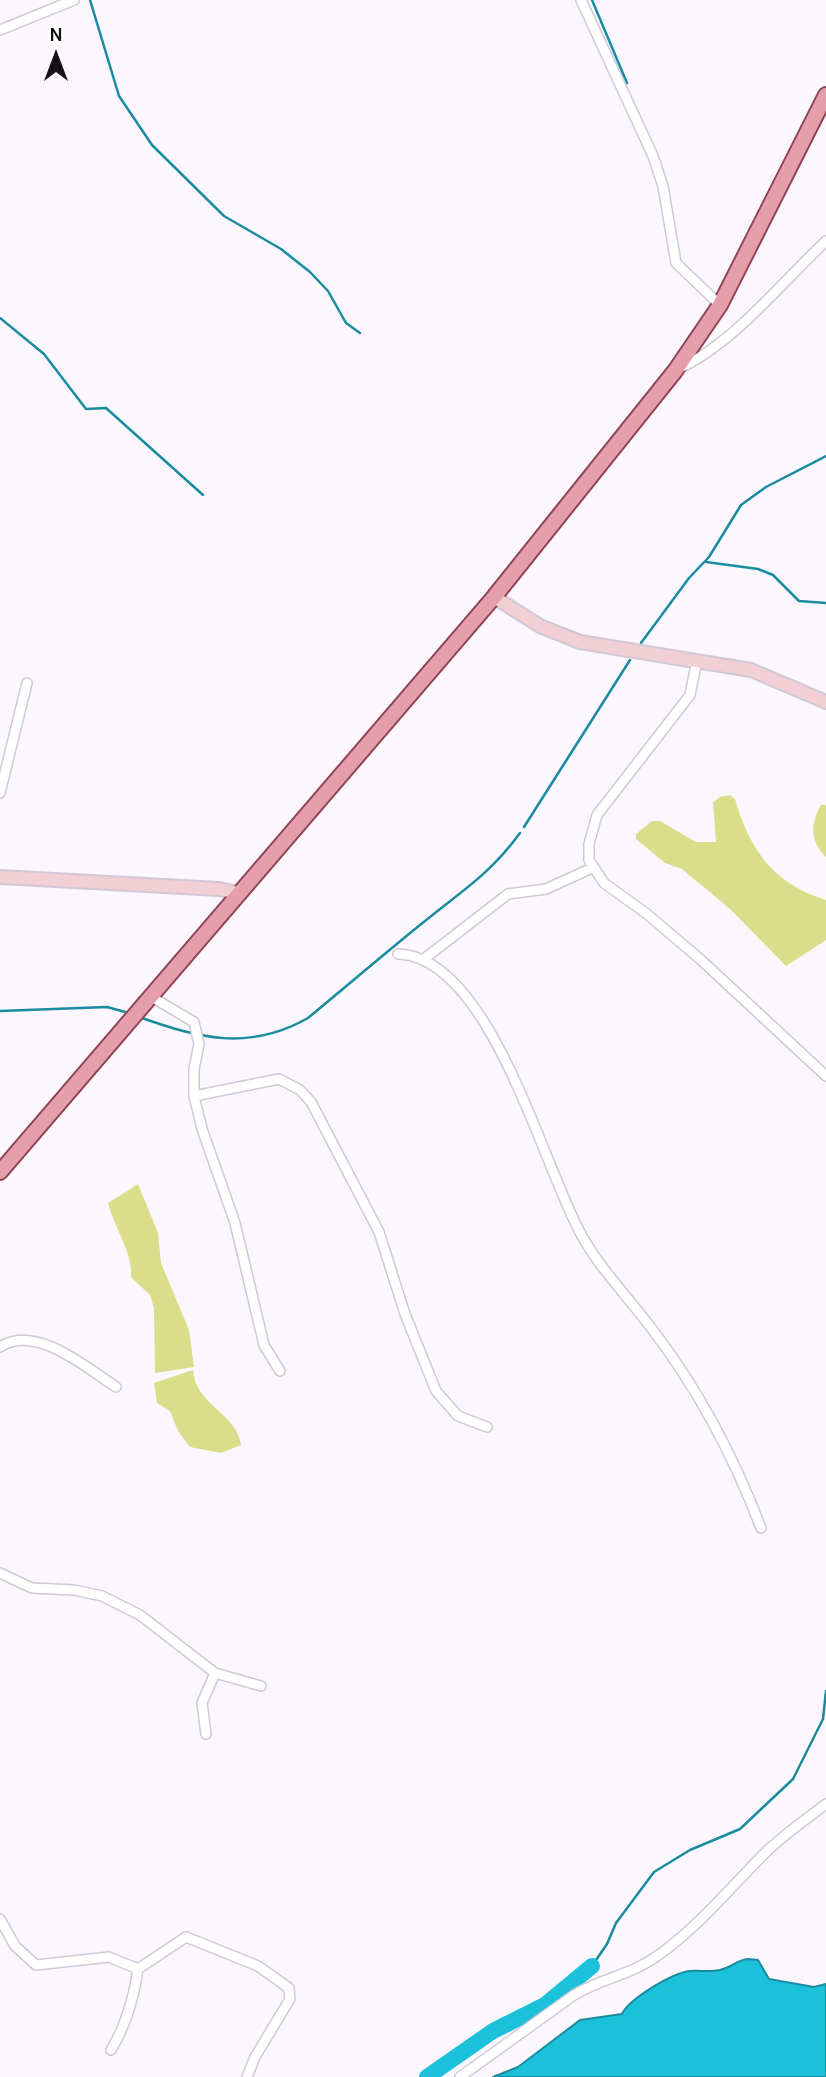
<!DOCTYPE html>
<style>
body{margin:0}
#map{position:relative;width:826px;height:2077px;overflow:hidden;background:#fcf7fe;font-family:Karla,sans-serif}
canvas{display:block}
.north{position:absolute;left:21px;top:21px;width:70px;height:70px;-webkit-text-stroke:5px #fff;paint-order:stroke;rotate:0deg;font-size:19px;font-weight:700;line-height:28px;text-align:center;color:#141115}
.north::after{content:'';display:block;margin:auto;width:24px;height:32px;background:#141115;clip-path:polygon(50% 0,100% 100%,50% 72%,0 100%)}
</style>
<div id="map">
<canvas width="826" height="2077"></canvas>
<div class="north">N</div>
</div>
<script>
const c = document.querySelector('canvas').getContext('2d');
c.lineJoin = 'round';
function fill(path, color) { c.fillStyle = color; c.fill(path, 'evenodd'); }
function trace(path, color, width, dash) { c.strokeStyle = color; c.lineWidth = width; c.lineCap = dash ? 'butt' : 'round'; c.setLineDash(dash || []); c.stroke(path); }
fill(new Path2D(`
 M730 795 735 799C750 851 774 884 826 900V940L786 966 730 909 682 869 665 863 636 839V834L652 821H660L696 842H716L713 802 720 797Z
 M821 805H826V857C810 841 810 824 821 805Z
 M138 1184 158 1233 161 1263 189 1330 194 1367 155 1373 154 1308 150 1295 131 1277C133 1253 114 1227 108 1203Z
 M193 1370C195 1405 237 1413 241 1445L221 1453 190 1447 178 1431 170 1411 157 1403 154 1383Z`), '#dadd8a');
const water = new Path2D(`
 M748 1959 758 1960 769 1979 814 1987 826 1984V2077H493L518 2067 580 2020 622 2014C629 1999 672 1973 690 1971 701 1970 713 1973 723 1969 733 1966 737 1960 748 1959Z`);
fill(water, '#1bc1da');
trace(water, '#198c9f', 2);
trace(new Path2D(`
 M90 0 119 96 152 145 224 216 281 249 310 272 328 291 346 323 360 333
 M592 0 627 83
 M0 318 44 354 86 409 106 408 203 495
 M706 562 758 569 773 575 799 601 826 603
 M641 643 689 578 709 557 741 505 766 487 826 456
 M524 827 630 660
 M0 1011 107 1007 129 1013
 M139 1017C199 1038 248 1052 308 1018 347 986 385 953 425 921 463 890 490 874 520 833
 M592 1966 607 1944 616 1923 654 1872 690 1850 740 1829 793 1779 823 1719 826 1691`), '#198c9f', 2.5);
trace(new Path2D(`
 M427 2077 493 2031 545 2005 592 1966`), '#1bc1da', 16);
const street = new Path2D(`
 M581 0 653 156 663 186 676 263 720 305
 M0 30 74 0
 M680 368C734 343 782 282 826 241
 M697 660 690 695 597 815 589 844V860L604 883 647 914 700 959 826 1076
 M0 793 27 683
 M398 954C491 957 543 1168 582 1236 601 1270 629 1298 652 1329 698 1389 734 1457 761 1528
 M424 959 508 894 546 889 592 868
 M150 996 194 1022 199 1044 194 1069V1096L202 1129 235 1223 264 1345 280 1371
 M194 1096 279 1079 300 1090 311 1102 379 1232 405 1314 436 1391 458 1416 487 1427
 M0 1347C35 1323 87 1368 116 1387
 M0 1573 32 1588 74 1590 102 1596 140 1615 215 1673 261 1686
 M206 1734 202 1703 215 1673
 M0 1919 15 1946 36 1965 109 1957 138 1969 186 1937 258 1966 289 1988 290 1999 255 2057 247 2077
 M111 2050C126 2025 134 1997 138 1969
 M460 2077 574 1995C602 1978 632 1975 660 1954 699 1926 730 1888 764 1854 782 1836 805 1820 826 1804`);
const secondary = new Path2D(`
 M494 597 540 626 580 642 751 670 826 702
 M0 877 219 889 238 893`);
const primary = new Path2D(`
 M0 1172 494 597 675 371 720 305 826 95`);
trace(street, '#d1c8d5', 12);
trace(secondary, '#d1c8d5', 16);
trace(primary, '#904453', 18);
trace(street, '#fff', 9);
trace(secondary, '#f2cfd5', 12);
trace(primary, '#e59fac', 14);
</script>
